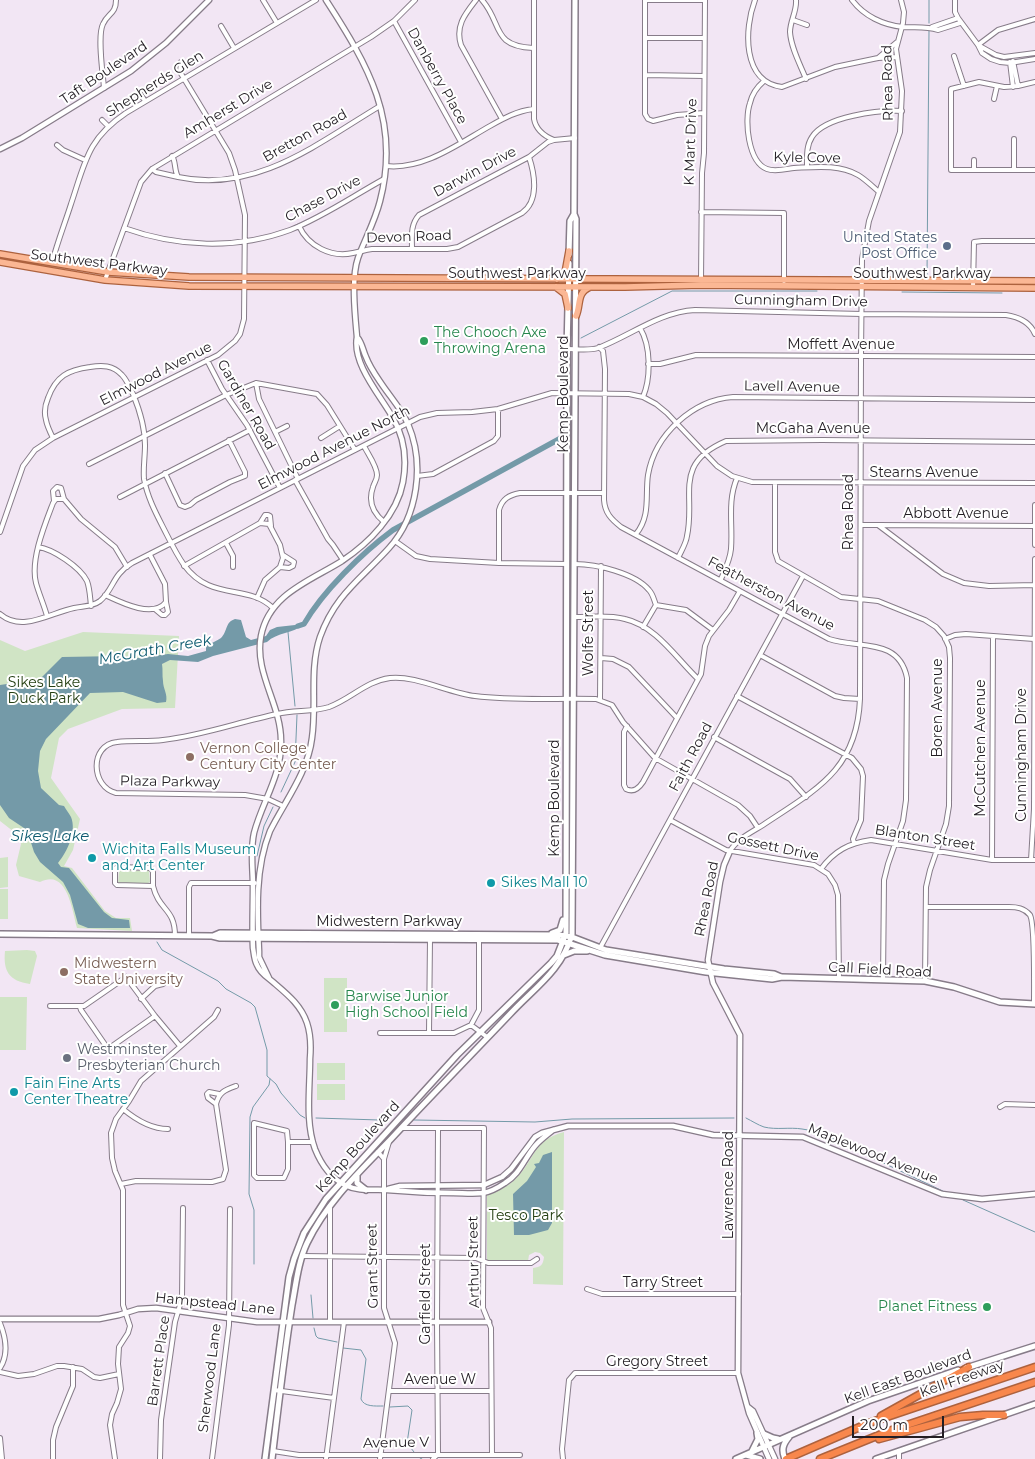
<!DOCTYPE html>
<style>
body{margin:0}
#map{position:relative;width:1035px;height:1459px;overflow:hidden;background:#f2e6f4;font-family:Montserrat,sans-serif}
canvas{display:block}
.scale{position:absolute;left:852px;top:1416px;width:92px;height:22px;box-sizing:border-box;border:2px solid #231e24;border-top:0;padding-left:6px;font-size:15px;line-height:18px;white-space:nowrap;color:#231e24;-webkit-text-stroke:4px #fff;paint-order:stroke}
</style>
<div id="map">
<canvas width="1035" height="1459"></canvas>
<div class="scale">200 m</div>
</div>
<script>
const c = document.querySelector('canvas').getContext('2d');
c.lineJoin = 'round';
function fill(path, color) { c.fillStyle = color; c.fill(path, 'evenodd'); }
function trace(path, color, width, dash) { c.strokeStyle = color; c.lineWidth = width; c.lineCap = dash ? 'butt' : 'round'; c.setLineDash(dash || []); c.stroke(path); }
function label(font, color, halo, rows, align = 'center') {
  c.font = font + ' Montserrat,sans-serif'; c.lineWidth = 4; c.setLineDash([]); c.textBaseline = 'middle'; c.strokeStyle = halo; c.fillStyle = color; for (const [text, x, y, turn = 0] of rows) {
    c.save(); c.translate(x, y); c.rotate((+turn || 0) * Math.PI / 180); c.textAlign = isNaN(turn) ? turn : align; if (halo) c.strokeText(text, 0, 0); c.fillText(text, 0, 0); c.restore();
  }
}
fill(new Path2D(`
 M83 632 179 636 175 708 122 709 68 729 59 738 51 778 80 819 73 850 64 866 72 868 105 911 116 918H130L132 931 77 928C72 909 67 868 40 882L19 876 16 865 21 844 18 835 0 821V640L25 651Z
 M8 857V887L0 888V858Z
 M149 870 150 882 148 883H118L119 871Z
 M0 889H8V919H0Z
 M27 950 35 951 37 956 30 984C9 981 3 971 5 951Z
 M324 978H347V1032H324Z
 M0 997H27L26 1050H0Z
 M317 1063H345V1080H317Z
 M317 1084H345V1100H317Z
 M564 1132 563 1285 533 1284V1268C541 1267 543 1265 544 1257L540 1253 535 1252 529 1255 528 1261 487 1260V1194C496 1191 505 1188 512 1182 535 1163 530 1141 564 1132Z`), '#d0e4c5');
fill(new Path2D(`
 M235 619 241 620 246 637 251 640 266 636 270 630 277 627 304 624C293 634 277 632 267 642L213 656 198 662 170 660 162 664C163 670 162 675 163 681 163 689 168 694 166 702L157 703 123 692 90 693 46 739 40 751 38 771 41 788 59 805 64 806C66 810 69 813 71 817 77 832 67 852 58 863L61 867 69 868 104 912 112 918 129 920 130 928H88L78 924 70 895 63 882 40 862 34 852 27 830 9 818 0 805V685L40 679 62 657 121 656 138 658 168 654 188 656 206 651V646C211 643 217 641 221 638 228 631 225 622 235 619Z
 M552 1152V1223L548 1230 529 1235H514L513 1194 527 1181 536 1167 534 1164 539 1163 543 1155Z`), '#749aa8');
trace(new Path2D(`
 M929 0V23
 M927 277 929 31
 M902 292 1002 293
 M581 338 672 291H817
 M288 632 295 706
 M281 792 295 762 297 715
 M257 856 264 826 273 807
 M157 942 162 950 218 981 226 989 251 1003 255 1007 267 1050V1076L276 1084 281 1093 300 1115 305 1118
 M316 1118 379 1120
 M746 1118C752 1121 758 1125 764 1127 776 1130 790 1127 802 1129 820 1131 837 1141 853 1148
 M414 1120 535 1122 572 1119 734 1118
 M858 1151 947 1193
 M963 1200 1035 1232
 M254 1264V1210L249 1194 250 1117 253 1107 269 1085 270 1079
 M311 1295 313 1318
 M314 1328 316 1336 318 1338 337 1342
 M343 1348 361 1350 366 1359 361 1399C364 1407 375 1406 383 1406
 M390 1407 408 1406 412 1410 407 1443 414 1452
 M420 1458 422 1459`), '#749aa8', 1);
trace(new Path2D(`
 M298 626 304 624C323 591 362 553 393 530L561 438`), '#749aa8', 5.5);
const minor = new Path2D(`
 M263 0 277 23
 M476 0C465 14 455 26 461 45L502 119
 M482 0C503 24 491 46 533 48
 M534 0V119C536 130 544 136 554 140
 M645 0V114L648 119 653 121 677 115 704 113
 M645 0H705
 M755 0C744 29 742 82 782 87L835 67 878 58 896 57
 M796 0C797 11 790 21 790 32 791 48 800 64 806 79
 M852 0C864 16 883 25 903 27 915 28 926 26 938 30L960 23
 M955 0V12L958 18 978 45 982 53 991 59 1000 62 1010 63 1035 59
 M793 20 807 25
 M394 21 461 142
 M221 26 234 48
 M932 27 958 18
 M645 38H704
 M978 45 998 30 1035 19
 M978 45 996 55 1004 57 1035 53
 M954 56 964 86
 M878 58 897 42
 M1013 61 1018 86
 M1010 62 1013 87
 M645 75 704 76
 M764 81C757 87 752 94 750 103 744 120 748 162 767 169 775 172 786 169 794 168 815 167 839 164 858 175 865 179 872 186 879 192
 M1035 82 1018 86 1004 87 979 82 951 89V170H1035
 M104 88C103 74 97 36 103 24 108 13 116 14 116 0
 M139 92 145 101
 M994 99 997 86
 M102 120 108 126
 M1014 139V170
 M57 145 63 150 85 160
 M172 156C176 161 174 170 178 177 256 194 318 143 380 106
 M974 160V170
 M386 166C424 170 458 144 490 126 504 118 517 111 533 109
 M807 167C807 157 806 146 812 137 825 116 879 110 902 111
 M152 169 156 172 178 177
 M701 212 784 213V281
 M299 226C308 246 331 258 353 253 359 252 365 250 372 249H447L458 247 522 213C539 201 535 175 529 157
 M124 228C177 247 236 250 290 230 323 217 353 196 384 179
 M412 249C412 237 410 225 419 215L529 157 548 142 554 140 575 138
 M52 263C57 243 65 223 71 204 85 163 87 139 126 113L316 0
 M105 280 141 182 152 169 167 160 371 37 394 21 415 0
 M701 280 702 173 704 153 705 0
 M973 287 974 242 982 241H1035
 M640 328C651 346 651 378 643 397
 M599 347 603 351 605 369 604 500C605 513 611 519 621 527L829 639C858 649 899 637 907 678L906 800 903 821 888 864 884 880 883 980
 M567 349C576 349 589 351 598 348 630 336 659 312 695 310L862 314 1006 315C1019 317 1030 322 1035 334
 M207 360 222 389 247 425 280 488
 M648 364H660L696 355 1035 357
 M256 383 259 399 298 479
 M275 432 287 426
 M53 438C50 432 47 426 46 420 44 413 45 405 48 398 56 376 68 370 90 367 102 365 113 365 122 375 127 380 130 388 133 394 140 411 145 427 145 445 145 457 143 468 144 479 148 500 158 517 167 535 172 545 177 555 184 565 211 602 247 583 273 608
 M321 438 340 426
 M364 446C368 454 377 466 377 475 377 480 374 483 373 487 368 501 373 513 384 522
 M89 464 226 395 256 383 317 394 327 405 355 450
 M165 473 180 505 185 507 190 505 196 500 230 482 245 476V472L229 440
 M417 476 433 474 494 441 498 436V409
 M295 480 328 539 333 545 343 560
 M775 484V552L778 561 841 597 878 601 925 620 936 627 944 636 949 647 950 658 949 806 946 824 930 870 926 887 925 981
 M120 497 250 430
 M54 501 53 491 57 487 61 488 64 499
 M1035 505V545
 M260 523 265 515H268L270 516 271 526
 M861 525H878L943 574 964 583 989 586 1035 585
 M878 525 1035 526
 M0 532 23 466 35 450 53 438 218 355 235 341 240 334 244 319 245 215 235 170 229 153 180 72 181 62
 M636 534C651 516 645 495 648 475 655 434 693 400 733 397L1035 400
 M395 541 416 556 430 559 499 563 567 564
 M226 543 233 556V567
 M38 547C53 549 80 567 87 581 90 589 90 598 91 606
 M678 558C681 551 686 544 687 536 696 495 672 464 726 441L822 440 1035 442
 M499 563V510C502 499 509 495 520 493H604
 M575 564C596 564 635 573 649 590 653 594 654 600 656 605L686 610 713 630
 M184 566 260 523 269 524 280 545 283 558 280 567 265 580 257 598
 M280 567 289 568 293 566 294 562 283 555
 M721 579C725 570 730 560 731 549 733 524 727 502 737 478
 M105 595C120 602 153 619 166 602L165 584 150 555
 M156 610 162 615H165L168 612 166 602
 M0 614C22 633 50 613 74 608 83 606 92 607 100 601 114 589 112 575 132 563L420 417 437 413 472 412 498 409 552 393 629 394 643 397 656 404 667 413 717 466 732 476 752 482 1035 483
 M47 616C44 605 39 594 36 583 30 560 45 524 53 503L56 499H64L81 519 115 547 127 567
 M575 617C591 617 609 615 625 619 656 626 676 658 698 679
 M643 627 656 605
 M945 639 955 635 966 634 1034 639
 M760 655 835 696 844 698 860 699
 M601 658 613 659 629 667 677 718
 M737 696 852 758 861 769 863 776 861 820 853 839 854 843
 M600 700 601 566
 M627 726 624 732V785L626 789C634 793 639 788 643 782L701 674 705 646 709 636 729 610 740 591
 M714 737 790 779 806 797
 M283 806 268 799 245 795 116 793C91 787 89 745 117 742 132 740 148 742 163 740 201 736 239 722 277 714 294 710 313 712 329 707 351 699 366 681 390 678 415 675 449 693 475 696 515 701 556 698 596 699L612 705 623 722 655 758 738 805 750 816 758 828
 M670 820 726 850 814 865 828 874 835 885 838 895 839 979
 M730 851C737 839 752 832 763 825 817 789 857 770 860 699L861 356 862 259 869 221 900 132 902 91 896 49 903 23 904 12 901 0
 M992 860 993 636
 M1031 860 1034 809 1035 559
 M118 867 151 868 153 872V886L117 885 115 883V869Z
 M821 869C834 851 849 843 871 840L992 860H1035
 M153 886C159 911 175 908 175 936
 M926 907H1009C1017 907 1024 908 1030 915 1035 924 1034 989 1034 1004
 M189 936V887L191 883H255
 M600 948 803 576
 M141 999 155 986 163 984
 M50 1006H84L126 977 155 1016 180 1046
 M80 1007 81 1010 108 1049 155 1016
 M471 1025 479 1010V939
 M380 1033H454L471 1025 487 1037
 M429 1033 430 939
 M216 1104 208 1098 207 1094 209 1092 219 1094
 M1000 1107 1005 1104 1035 1105
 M123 1109C135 1119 152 1129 168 1129
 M401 1128H484L483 1302V1308L491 1328 492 1455
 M288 1142 287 1131 254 1123V1175L257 1178H284L288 1169V1142H313
 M378 1152 384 1159V1308L395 1343 380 1459
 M384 1159 389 1142
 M121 1184 136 1181 212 1182 223 1179 226 1170 216 1104C219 1092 225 1090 236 1086
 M302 1256 476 1258 488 1263H531L537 1259
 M587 1289 602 1294H739
 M330 1322V1207
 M0 1323C6 1338 9 1354 0 1368
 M0 1372 18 1376 34 1374 57 1366H64L82 1369 94 1377 100 1378 119 1374
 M274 1390 334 1398
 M389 1391H491
 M0 1438 2 1459
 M273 1451 299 1455H520
 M53 1459V1440L56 1427 73 1386V1367
 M115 1459 110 1425 112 1414 117 1403 121 1389 118 1364 119 1347 128 1333 130 1326 123 1305V1190L115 1171 112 1158 111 1133 116 1119 129 1101 141 1081 214 1017 218 1010
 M160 1459 161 1420 175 1322 182 1298 183 1208
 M212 1459 229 1325 230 1209
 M326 1459 344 1322
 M433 1459 438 1454 437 1322 438 1128
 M563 1459 562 1449 569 1380 575 1373H738
 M899 1459V1451`);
const tertiary = new Path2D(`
 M326 0C368 65 401 121 380 201 375 221 365 239 358 258 351 278 355 315 357 337 352 364 380 395 393 418 404 437 407 460 403 482 397 515 369 543 342 561 310 581 269 594 261 636 254 673 281 704 281 741 282 775 262 802 254 833 250 851 253 869 253 887 253 907 252 928 253 948 254 953 254 960 257 965 260 973 267 977 273 982 287 994 301 1005 307 1023 311 1035 311 1047 310 1059 310 1088 305 1122 315 1149 321 1164 331 1178 345 1185 359 1192 372 1189 387 1190 409 1192 430 1193 453 1193 462 1193 473 1194 483 1193 490 1192 499 1187 505 1183 520 1174 524 1159 535 1146 540 1140 547 1135 553 1130
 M0 149 22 138 131 71 166 43 209 0
 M730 851 724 865 720 882 708 960 713 983 740 1035 738 1373 749 1413 769 1459
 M269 978 259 957V951C257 911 255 868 270 831 285 801 308 772 312 738 317 704 309 670 320 637 335 595 360 580 389 548 418 516 425 464 408 424 402 410 392 399 383 386 377 377 370 368 366 357 363 351 362 342 357 337
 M388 1189 400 1186 484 1185 502 1177 511 1169 535 1137 542 1133 568 1126H673L713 1135 803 1137 942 1194 982 1199 1035 1194
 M0 1319H99L119 1315 138 1309 156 1308 257 1322H489
 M748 1407 753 1411 775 1459`);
const secondary = new Path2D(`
 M569 255 570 221 574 214
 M552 933 560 930 563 920
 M0 934 212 936 220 938 558 940 605 955 706 972 772 979 782 977 925 981 954 987 1000 1002 1035 1004
 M213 936 220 933 559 935 572 937 606 950 724 969 774 974 781 977
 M564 955 574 951H587
 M357 1175V1183L366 1190
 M966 1368 1035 1346
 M764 1434 773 1438 778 1439
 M752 1451 758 1439 757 1433
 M746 1455 760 1459
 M265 1459 289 1277 294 1259 304 1233 326 1199 457 1055 551 963 557 956 566 933 567 350 569 263
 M272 1459C278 1408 284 1356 292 1305 296 1284 298 1262 307 1243 326 1203 360 1171 390 1140 429 1098 470 1056 510 1014 534 988 561 971 572 935L576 219 574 214 575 0
 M736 1459 868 1401 958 1370
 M785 1459C781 1450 783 1444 789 1437
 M876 1459 1035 1404`);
const primary = new Path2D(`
 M0 254 108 272 189 277 1035 281
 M0 262 105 280 189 286 625 287 701 285 1035 288
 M557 279 565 273 569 251
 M556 287 565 294 568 308
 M576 316C581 305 576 293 590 287`);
const motorway = new Path2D(`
 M881 1416 969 1367
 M879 1439 960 1417 983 1415H1004
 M786 1459 869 1423 1035 1367
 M820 1459 889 1431 1035 1382`);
trace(minor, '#877c89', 6);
trace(tertiary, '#877c89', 7);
trace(secondary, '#877c89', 8);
trace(primary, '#ad623e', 8);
trace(motorway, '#ad623e', 9);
trace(minor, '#fff', 4);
trace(tertiary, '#fff', 4.5);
trace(secondary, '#fff', 5);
trace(primary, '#fbb794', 5.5);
trace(motorway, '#f8874c', 6);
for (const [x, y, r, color] of [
 [947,246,5,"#5c6f8a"],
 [424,341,5,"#2e9e5b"],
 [190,757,5,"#8d6e63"],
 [92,858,5,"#0f9aa8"],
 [491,883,5,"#0f9aa8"],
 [64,972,5,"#8d6e63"],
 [335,1005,5,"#2e9e5b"],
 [67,1058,5,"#6b7280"],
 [14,1092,5,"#0f9aa8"],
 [987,1307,5,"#2e9e5b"]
]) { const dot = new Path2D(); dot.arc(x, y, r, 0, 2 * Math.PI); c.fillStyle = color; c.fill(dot); trace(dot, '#fff', 2); }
label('14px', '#231e24', '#fff', [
 ["Taft Boulevard",104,73,-34],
 ["Danberry Place",437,76,61],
 ["Rhea Road",888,83,-91],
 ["Shepherds Glen",155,84,-32],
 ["Amherst Drive",228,109,-31],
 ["Bretton Road",305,136,-29],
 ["K Mart Drive",691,142,-88],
 ["Kyle Cove",807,158,1],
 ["Darwin Drive",475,172,-28],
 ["Chase Drive",323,199,-28],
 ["Devon Road",409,237,-2],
 ["Southwest Parkway",99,263,7],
 ["Southwest Parkway",517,274],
 ["Southwest Parkway",922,274],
 ["Cunningham Drive",801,301,1],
 ["Moffett Avenue",841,345],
 ["Elmwood Avenue",156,374,-27],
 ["Lavell Avenue",792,387,1],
 ["Kemp Boulevard",564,394,-90],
 ["Gardiner Road",246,405,60],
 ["McGaha Avenue",813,429],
 ["Elmwood Avenue North",334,448,-27],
 ["Stearns Avenue",924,473],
 ["Rhea Road",849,512,-90],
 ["Abbott Avenue",956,514],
 ["Featherston Avenue",771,594,28],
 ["Wolfe Street",589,633,-90],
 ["Boren Avenue",938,708,-90],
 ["McCutchen Avenue",981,748,-90],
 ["Cunningham Drive",1022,755,-90],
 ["Faith Road",691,757,-62],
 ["Plaza Parkway",170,782,1],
 ["Kemp Boulevard",555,798,-90],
 ["Blanton Street",925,838,9],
 ["Gossett Drive",773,847,12],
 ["Rhea Road",707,899,-79],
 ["Midwestern Parkway",389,922],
 ["Call Field Road",880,970,3],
 ["Kemp Boulevard",358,1147,-48],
 ["Maplewood Avenue",873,1154,22],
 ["Lawrence Road",729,1185,-90],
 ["Arthur Street",474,1262,-91],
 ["Grant Street",373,1266,-91],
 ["Tarry Street",663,1283],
 ["Garfield Street",426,1294,-90],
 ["Hampstead Lane",215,1304,6],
 ["Barrett Place",159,1361,-82],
 ["Gregory Street",657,1362],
 ["Kell East Boulevard",908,1377,-20],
 ["Sherwood Lane",210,1378,-83],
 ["Kell Freeway",962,1379,-19],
 ["Avenue W",440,1380],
 ["Avenue V",396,1443,-1]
]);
label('14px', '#4e5e75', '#fff', [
 ["United States",937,238],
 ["Post Office",937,254]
], 'right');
label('14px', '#27864d', '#fff', [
 ["The Chooch Axe",434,333],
 ["Throwing Arena",434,349],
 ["Barwise Junior",345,997],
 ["High School Field",345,1013],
 ["Planet Fitness",977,1307,"right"]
], 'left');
label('14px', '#253f12', '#fff', [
 ["Sikes Lake",44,683],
 ["Duck Park",44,699],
 ["Tesco Park",526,1216]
]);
label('14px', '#785e54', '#fff', [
 ["Vernon College",200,749],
 ["Century City Center",200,765],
 ["Midwestern",74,964],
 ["State University",74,980]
], 'left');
label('14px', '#0d838f', '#fff', [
 ["Wichita Falls Museum",102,850],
 ["and Art Center",102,866],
 ["Sikes Mall 10",501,883],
 ["Fain Fine Arts",24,1084],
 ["Center Theatre",24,1100]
], 'left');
label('14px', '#5b616d', '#fff', [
 ["Westminster",77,1050],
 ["Presbyterian Church",77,1066]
], 'left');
label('italic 15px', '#0f5c71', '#fff', [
 ["McGrath Creek",155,650,-10],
 ["Sikes Lake",50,837]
]);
</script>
